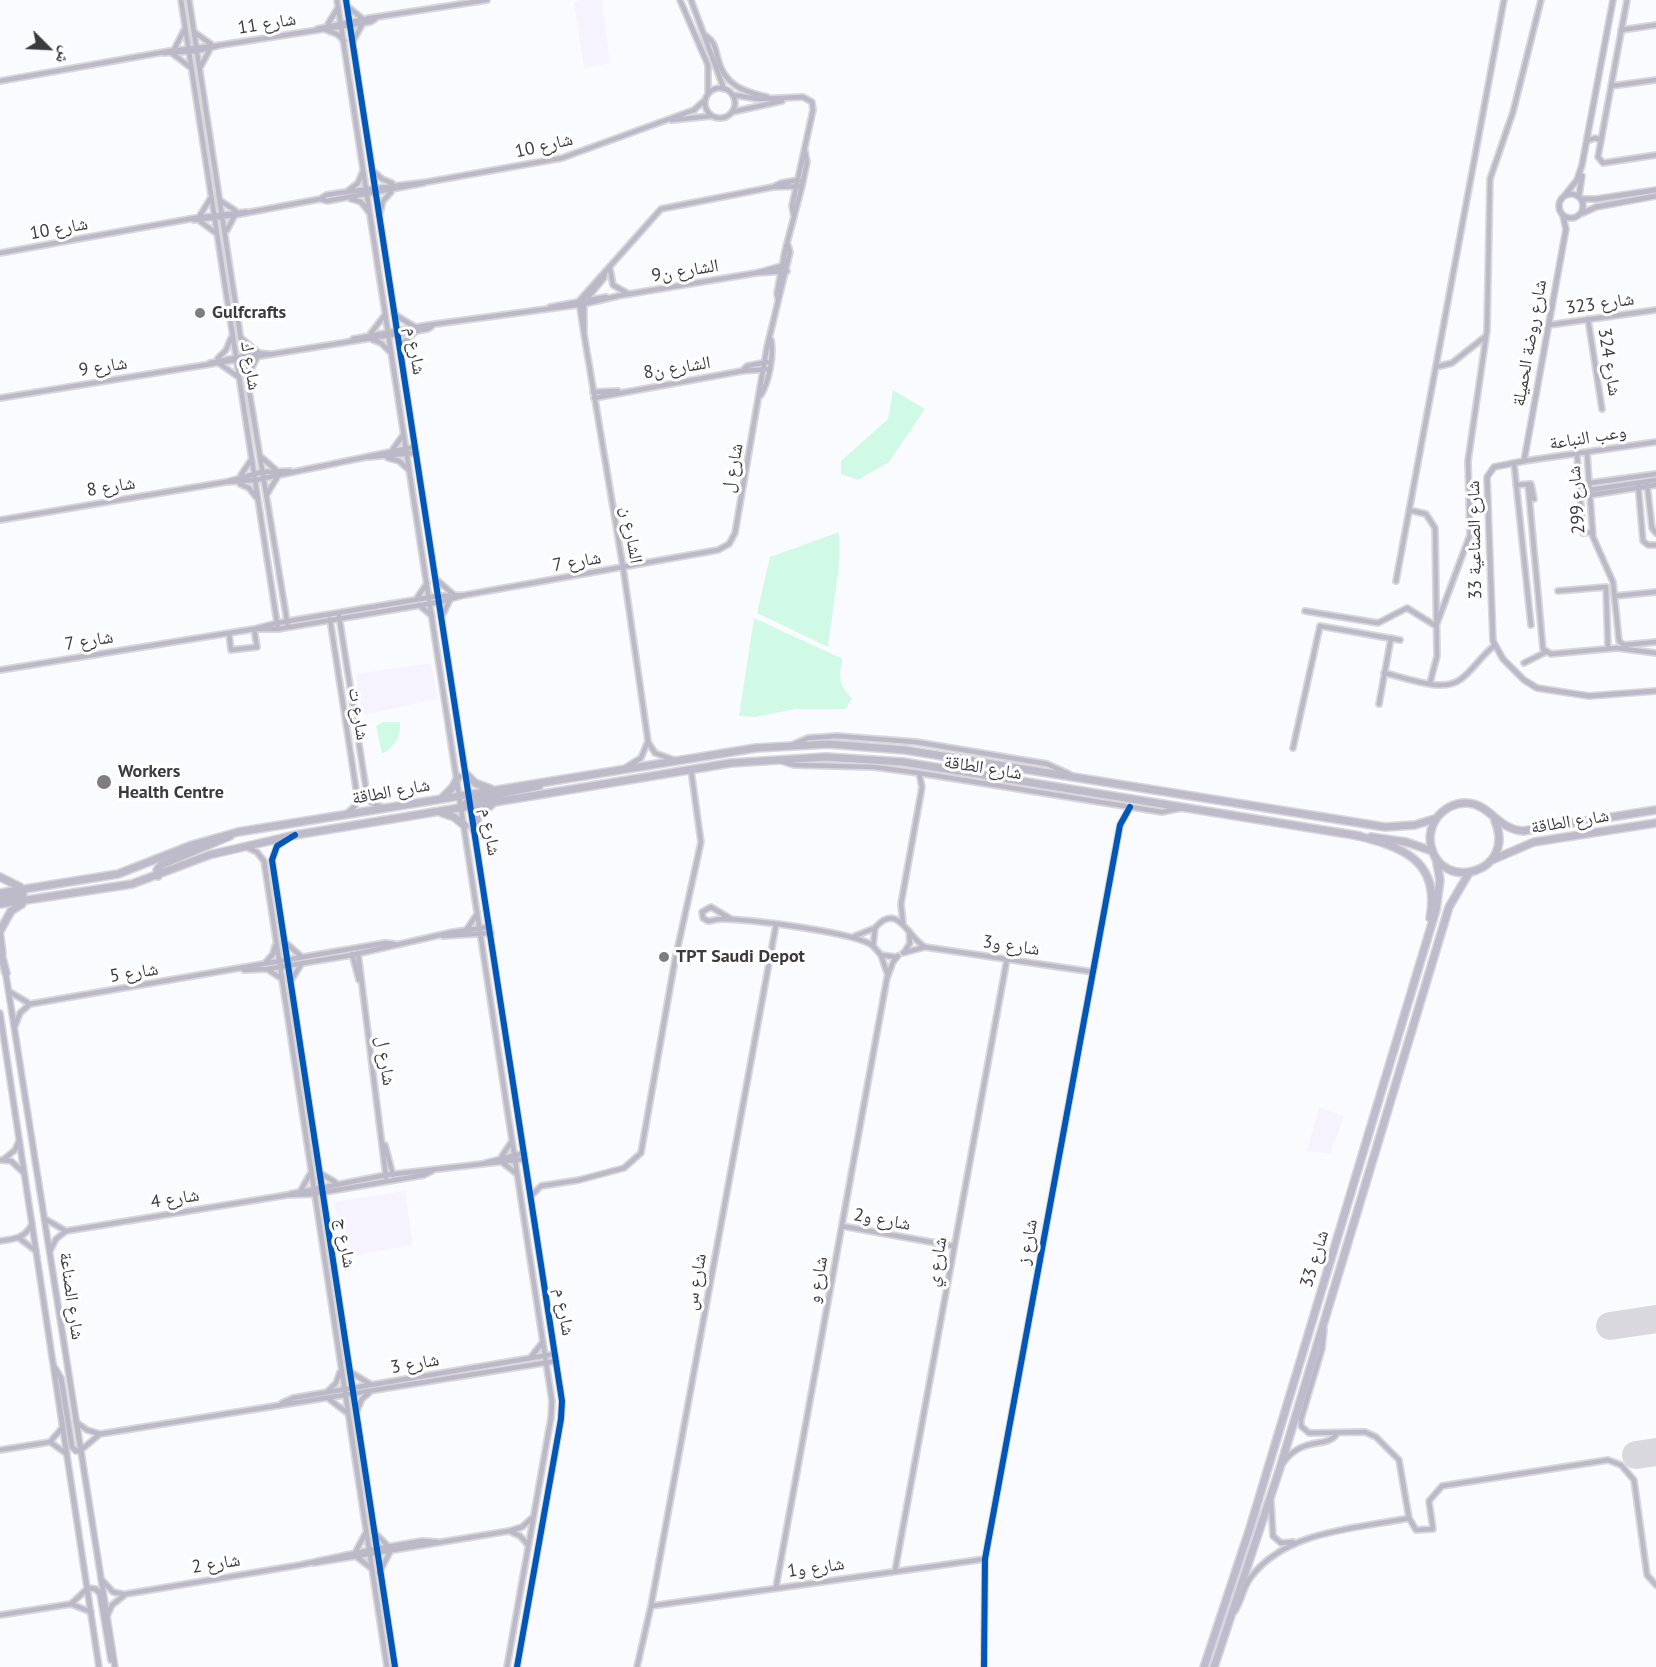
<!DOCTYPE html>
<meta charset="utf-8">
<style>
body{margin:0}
#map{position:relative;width:1656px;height:1667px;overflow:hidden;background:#fafbfe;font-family:"PT Sans","Noto Naskh Arabic",sans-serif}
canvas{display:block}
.north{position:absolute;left:18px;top:18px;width:60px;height:60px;-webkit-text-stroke:4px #fff;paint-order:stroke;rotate:114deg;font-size:16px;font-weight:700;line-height:24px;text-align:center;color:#3b3b3f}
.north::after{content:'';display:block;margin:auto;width:21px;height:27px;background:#3b3b3f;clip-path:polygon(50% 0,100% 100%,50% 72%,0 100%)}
</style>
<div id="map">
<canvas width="1656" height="1667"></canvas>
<div class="north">ش</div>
</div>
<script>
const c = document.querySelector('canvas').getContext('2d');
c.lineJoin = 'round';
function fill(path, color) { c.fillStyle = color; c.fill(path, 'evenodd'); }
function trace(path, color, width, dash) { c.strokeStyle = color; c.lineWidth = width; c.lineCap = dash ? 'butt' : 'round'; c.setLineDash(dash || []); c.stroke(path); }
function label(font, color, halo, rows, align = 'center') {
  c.font = font + ' "PT Sans","Noto Naskh Arabic",sans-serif'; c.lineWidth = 6; c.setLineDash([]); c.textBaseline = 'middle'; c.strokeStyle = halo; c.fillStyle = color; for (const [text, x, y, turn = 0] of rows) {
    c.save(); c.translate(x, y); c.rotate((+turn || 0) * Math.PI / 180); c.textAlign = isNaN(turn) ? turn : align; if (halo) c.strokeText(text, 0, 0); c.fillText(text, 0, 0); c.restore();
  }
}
fill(new Path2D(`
 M582 0H602L610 63 584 68 574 2Z
 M431 663 438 699 361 715 356 674Z
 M1319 1107 1344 1116 1330 1154 1307 1151Z
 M405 1191 413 1245 346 1257 334 1202Z`), '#f6f3ff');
fill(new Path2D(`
 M893 390 925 409 889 462 858 480 841 474V461L888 419Z
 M839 532V566L828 647 757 613 770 557Z
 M754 618 843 659C838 675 839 687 852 698L846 709H795L755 717 739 716Z
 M383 722H400C401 737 396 746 382 754L376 726Z`), '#d1fae6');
trace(new Path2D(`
 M1610 1326 1656 1319
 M1636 1455 1656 1452`), '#d8d8de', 28);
const minor = new Path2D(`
 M181 0 278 629
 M189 0 244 360 288 627
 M337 0 552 1401 551 1418 507 1667
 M346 0 469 797
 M680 0 708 65V94
 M691 0 724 89
 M1627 0 1598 157 1603 163 1656 155
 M347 6 363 19
 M328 24 337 9
 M317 29 370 18 487 0
 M326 30 337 34 344 41
 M1621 30 1656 25
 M194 32 211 44
 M705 35C715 42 715 48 718 59 724 85 744 92 767 97
 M353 41 363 23
 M174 50 184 30
 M164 53 197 51 221 45 370 22 375 19
 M173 54 190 67
 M201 66 210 49
 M0 81 170 51 221 45
 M1611 86 1656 80
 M705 103a15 15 0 1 1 30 0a15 15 0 1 1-30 0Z
 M733 95 759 99 803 97 812 102 813 110 792 206 794 217
 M732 112 782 101
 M672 120 711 116
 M1587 141 1595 138 1601 140
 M372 170 382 179 392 183
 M773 187 781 183 799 180
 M349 190 358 183 362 173
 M320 199 326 195 346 192 427 182 562 158 694 110 705 100
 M351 199 361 202 368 211
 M221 201 236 211
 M380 213 383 201 391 192
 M199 217 210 199
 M194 220 235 215 320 199 327 201 424 183
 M201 222 216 233
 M227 230 235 215
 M0 253 195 218 246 212
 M610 269 613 285 627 293
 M605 272 604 278 584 302V334L623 567 648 741 641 758 625 768
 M756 273 785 265
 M617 296 756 273 787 271
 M778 300 777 293 785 251 802 186 807 162 805 151
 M550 307 606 297
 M394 314 415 327
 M1588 319 1602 409
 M1549 325 1656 310
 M371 333 384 316
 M584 334 579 301 661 209 773 187 802 186
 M241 338 259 353
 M353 339 428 325 584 304 618 296
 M373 340 381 343 390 352
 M401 352 404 342 415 332
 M218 358 226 350 231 338
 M210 363 259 353 269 354
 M220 364 237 376
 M1436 367 1452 363 1486 336
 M742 371 747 366 767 362
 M248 375 257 358
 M593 392 618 391
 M761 395C769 381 774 356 771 340
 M0 398 428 329 432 326
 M594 398 742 371 769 369
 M393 449 403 435
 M1587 453 1593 537 1613 582 1619 641 1624 645 1656 642
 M1577 454 1583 533 1593 532
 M260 456 276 470
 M369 457 415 453
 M388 458 399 461 409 470
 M1524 461 1656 442
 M1514 463 1531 625
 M241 475 251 460
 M226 482 255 480 414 447
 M1590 483 1656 474
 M1638 483 1643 541 1648 545H1656
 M240 484 249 488 256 497
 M1528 484 1543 649 1551 654 1617 648 1656 653
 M1647 484 1652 528 1656 533
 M1516 485 1531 484 1534 499
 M1590 490 1656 480
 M267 494 278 476
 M1591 495 1656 485
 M1409 510 1426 514 1435 528 1437 656 1430 683
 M0 520 226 482 262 472 290 471
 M437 580 453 594
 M1396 581 1504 0
 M1558 591 1606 587 1608 648
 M1615 596 1656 592
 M417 598 427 583
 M419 605 432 616
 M1305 611 1378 623 1407 608 1436 626 1470 535 1468 461 1487 330 1490 179 1513 112 1541 0
 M339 616 367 795 372 803 382 807
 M442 616 450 600
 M330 619 357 795 355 806 346 814
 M254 629H278L439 602 465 595 718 550 729 544 735 533 767 347 790 252 788 245
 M229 633 231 650 257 647 254 629
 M1524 663 1546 652
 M0 670 254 629 277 623 438 596 465 595
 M1384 673C1405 677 1443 694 1461 679 1473 670 1481 656 1494 646
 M1379 704 1391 638
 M648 742 655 753 674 760
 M792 745 808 738 837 736 916 742 1047 764 1069 774
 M1293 748 1320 626 1400 640
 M781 761 794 765 874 767 919 773 1162 812 1182 808
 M470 805 562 1401 561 1419 517 1667
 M287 839 277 846 272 860 395 1667
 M246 847 257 852 264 861 387 1667
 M731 919 711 907 702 912 703 918 708 921C712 921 716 919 721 919 744 918 859 933 873 946
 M903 923 901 904 922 787 919 773
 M467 929 477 914
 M443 936 491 933
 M855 936 875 928
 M286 943 302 957
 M905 951 910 943 909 931
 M358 953 386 1177
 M903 953 925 947 1093 972
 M352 954 359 980
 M881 955 887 973
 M896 957 881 955 873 946 875 928C898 901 908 938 925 947
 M266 962 273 954 275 946
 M267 969 282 979
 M244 970 267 969 352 955 453 932 490 927
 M292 979 302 963
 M10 992 30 1004
 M15 1026 20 1013 30 1004 385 943 395 944
 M385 1145 393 1175
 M502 1156 512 1141
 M4 1159 15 1150 19 1141
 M0 1160 11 1161 23 1172
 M485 1163 524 1153
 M503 1163 517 1174
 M320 1173 335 1182
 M301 1190 310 1174
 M290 1194 386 1175 525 1159
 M531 1196 541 1186 579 1180 624 1168 641 1153 675 960 701 842 691 770
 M45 1219 66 1231 287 1195 313 1194 424 1175 432 1171
 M842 1226 953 1246
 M19 1238 36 1251
 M0 1241C15 1239 25 1238 32 1224
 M50 1251 56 1239 66 1231
 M1324 1330 1322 1349 1301 1419V1426L1309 1433 1365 1432 1376 1437 1399 1460 1409 1518 1416 1530 1433 1529 1429 1501 1442 1486 1608 1460 1621 1465 1634 1480 1647 1575 1656 1585
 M531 1357 542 1343
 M349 1371 370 1384
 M327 1392 336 1383 340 1372
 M329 1399 346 1412
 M282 1403 293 1398 555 1354
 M356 1413 362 1399 369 1393
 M76 1422 87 1430 100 1434 556 1361
 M50 1442 67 1454
 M0 1450 50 1442 62 1428
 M81 1450 100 1434
 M1283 1463C1302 1436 1327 1448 1336 1435
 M1271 1501 1273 1536 1281 1543 1293 1542
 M509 1531 520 1536 528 1545
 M374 1532 389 1547
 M355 1553 365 1534
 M357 1557 371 1568
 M314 1563 509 1531 522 1527 532 1518
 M895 1571 1007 959
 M379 1573 390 1552
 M101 1579 113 1592 123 1594
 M776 1587 887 978 893 962 898 956
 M71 1604 88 1588
 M651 1606 985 1559
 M1235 1611C1242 1600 1243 1587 1251 1577 1287 1530 1355 1529 1409 1518
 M0 1615 71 1604 91 1612
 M107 1616 112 1605 126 1594 300 1565 375 1549 422 1541 437 1542
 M637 1667 651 1606 776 925
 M984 1667 985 1559 1120 825 1130 807`);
const tertiary = new Path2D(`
 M1559 206a12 12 0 1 1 24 0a12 12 0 1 1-24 0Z
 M1565 195 1577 180 1582 165 1613 0
 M1579 196 1582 176
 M1581 199H1596L1656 190
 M1583 213 1596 207 1656 196
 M1563 216 1566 229 1524 461 1494 467 1487 477 1493 641 1503 659 1524 680 1537 688 1589 696 1656 691
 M0 929 3 954
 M5 969 115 1667
 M0 1013 99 1667
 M55 1368 61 1378 72 1447 76 1451 81 1450
 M88 1588 96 1589 100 1594 111 1660`);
const primary = new Path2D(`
 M466 774 475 783 491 789
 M442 798 453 787 458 777
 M462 808 469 800 539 786
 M442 813 454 817 465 826
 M1495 821C1517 873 1441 893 1431 846 1429 837 1431 827 1436 819 1443 809 1455 802 1467 803 1490 804 1497 829 1523 831L1656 810
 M474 830 478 817 492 804
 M1371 837 1406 842 1432 851
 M1492 860 1534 842 1656 823
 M158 876 157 870 161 865 230 836
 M0 877 20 887
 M0 893 118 874 192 845 238 832 756 748 828 744 905 750 1385 827 1415 825 1437 818
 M0 898 23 894
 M0 904 132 884 209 855 295 835 731 763 826 757 903 762 1360 836
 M0 931 11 911 22 904
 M0 950 6 973`);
const trunk = new Path2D(`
 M1354 835C1401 846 1441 860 1430 918
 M1204 1667 1250 1528 1436 910 1440 880 1436 858
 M1214 1667 1280 1468 1449 907 1469 873`);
trace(minor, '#d8d8db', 8);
trace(tertiary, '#d8d8db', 8);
trace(primary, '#d8d8db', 10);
trace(trunk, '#d8d8db', 10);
trace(minor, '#bbb8c8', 4.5);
trace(tertiary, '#bbb8c8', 5);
trace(primary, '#bdbaca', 7);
trace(trunk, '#bebbcc', 7);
trace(new Path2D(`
 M346 0 562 1401 561 1419 517 1667
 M295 835 277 846 272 860 395 1667
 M984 1667 985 1559 1120 825 1130 807`), '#0057b8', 6);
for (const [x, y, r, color] of [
 [200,313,6,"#7e7e82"],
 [104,782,8,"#7e7e82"],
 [664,957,6,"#7e7e82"]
]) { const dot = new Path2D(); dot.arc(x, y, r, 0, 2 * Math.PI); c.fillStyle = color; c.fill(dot); trace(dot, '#fff', 2); }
label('18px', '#3b3b3f', '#fff', [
 ["شارع 11",267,24,-9],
 ["شارع 10",544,146,-13],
 ["شارع 10",59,229,-10],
 ["الشارع ن9",685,271,-9],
 ["شارع 323",1600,304,-8],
 ["شارع روضة الحميلة",1530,343,-80],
 ["شارع م",415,351,81],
 ["شارع 324",1609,362,81],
 ["شارع ك",250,366,81],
 ["شارع 9",103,367,-9],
 ["الشارع ن8",677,368,-9],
 ["وعب النباعة",1588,438,-9],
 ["شارع ل",733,468,-79],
 ["شارع 8",111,487,-9],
 ["شارع 299",1577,500,-94],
 ["الشارع ن",631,535,80],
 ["شارع الصناعية 33",1475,540,-91],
 ["شارع 7",577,562,-10],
 ["شارع 7",89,641,-9],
 ["شارع ت",358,714,81],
 ["شارع الطاقة",983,768,9],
 ["شارع الطاقة",391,792,-10],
 ["شارع الطاقة",1570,822,-9],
 ["شارع م",490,832,81],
 ["شارع و3",1011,946,8],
 ["شارع 5",134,973,-9],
 ["شارع ل",385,1061,82],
 ["شارع 4",175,1199,-9],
 ["شارع و2",882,1220,10],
 ["شارع ز",1028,1242,-80],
 ["شارع ج",345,1243,81],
 ["شارع 33",1315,1259,-73],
 ["شارع ي",937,1262,-80],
 ["شارع و",818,1280,-80],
 ["شارع س",696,1282,-80],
 ["شارع الصناعة",71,1296,82],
 ["شارع م",564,1312,81],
 ["شارع 3",415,1364,-10],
 ["شارع 2",216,1564,-9],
 ["شارع و1",816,1568,-8]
]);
label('bold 18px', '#3b3b3f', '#fff', [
 ["Gulfcrafts",212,313],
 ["Workers",118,772],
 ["Health Centre",118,793],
 ["TPT Saudi Depot",676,957]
], 'left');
</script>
